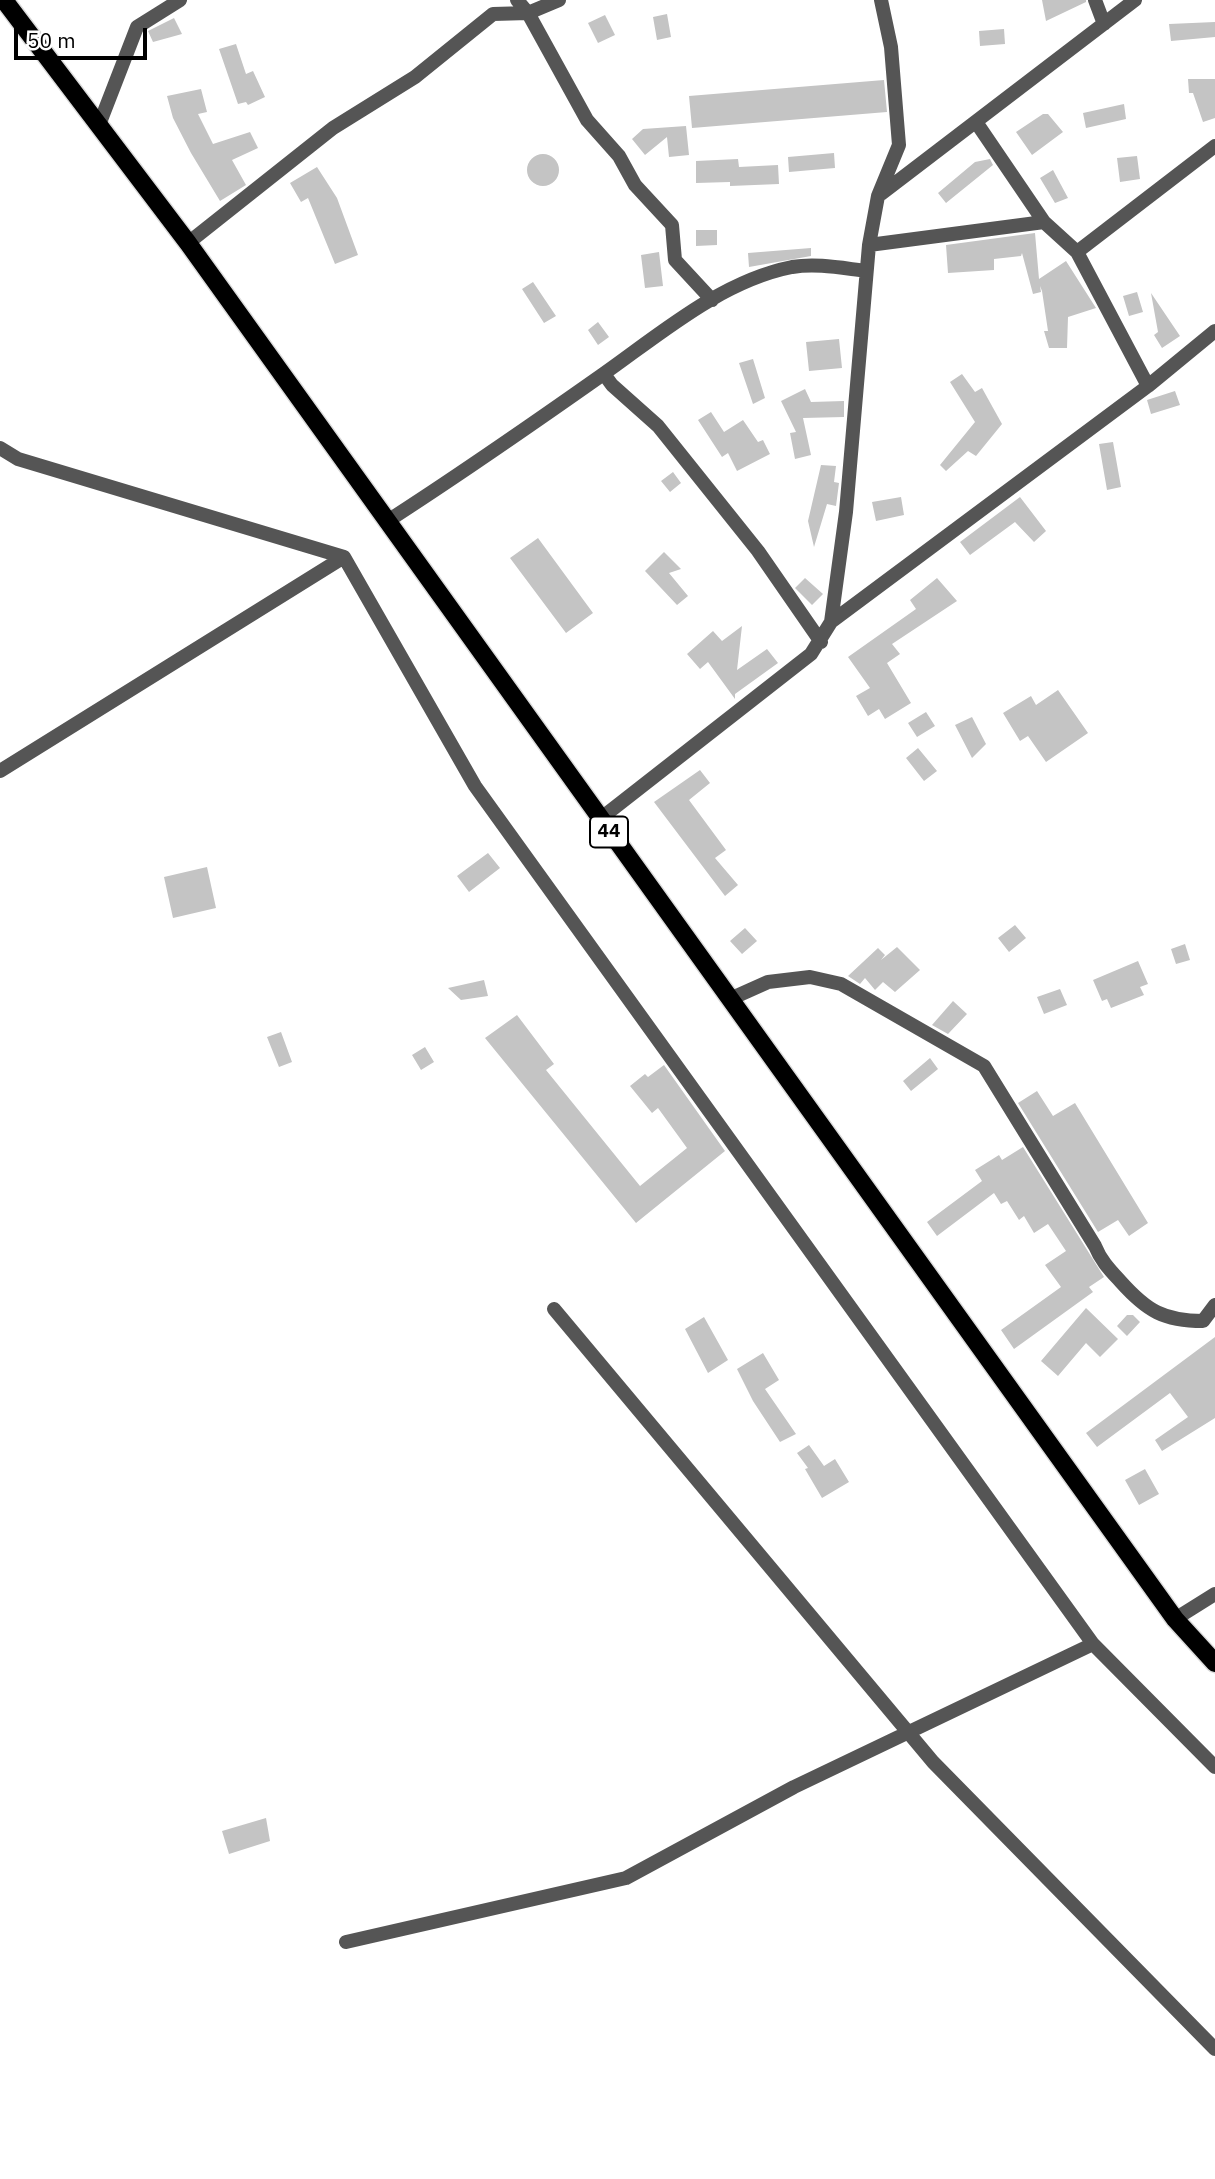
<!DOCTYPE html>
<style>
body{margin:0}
#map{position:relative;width:1215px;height:2179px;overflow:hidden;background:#fff;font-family:"IBM Plex Sans",sans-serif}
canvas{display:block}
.scale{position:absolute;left:14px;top:28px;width:133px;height:32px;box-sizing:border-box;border:4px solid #000;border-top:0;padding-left:9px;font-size:21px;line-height:24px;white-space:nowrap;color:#000;-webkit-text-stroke:5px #fff;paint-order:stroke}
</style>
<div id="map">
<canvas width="1215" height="2179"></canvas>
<div class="scale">50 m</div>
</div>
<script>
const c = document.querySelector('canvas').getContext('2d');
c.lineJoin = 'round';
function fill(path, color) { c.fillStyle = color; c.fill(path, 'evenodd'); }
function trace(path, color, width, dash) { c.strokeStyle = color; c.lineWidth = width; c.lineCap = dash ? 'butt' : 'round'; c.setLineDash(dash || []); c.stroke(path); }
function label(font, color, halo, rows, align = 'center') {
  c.font = font + ' "IBM Plex Sans",sans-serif'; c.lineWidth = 5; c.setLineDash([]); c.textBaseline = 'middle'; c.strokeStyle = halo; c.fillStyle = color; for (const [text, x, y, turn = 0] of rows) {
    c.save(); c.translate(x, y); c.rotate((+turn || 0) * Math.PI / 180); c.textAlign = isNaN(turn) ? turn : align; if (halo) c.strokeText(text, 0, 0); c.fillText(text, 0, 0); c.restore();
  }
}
fill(new Path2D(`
 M1042 0H1086V2L1046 21Z
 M667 14 671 37 657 40 653 17Z
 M605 15 615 35 598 43 588 23Z
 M174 18 182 34 153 42 148 31Z
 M1215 22V37L1171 41 1169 24Z
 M1004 29 1005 44 980 46 979 31Z
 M236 44 246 74 253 71 265 97 248 105 246 102 238 104 219 49Z
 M1188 79H1215V118L1203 122 1193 93H1189Z
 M884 80 887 112 692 128 689 96Z
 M201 89 207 112 198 114 213 144 250 132 258 148 232 160 246 185 220 201 191 153 173 118 167 96Z
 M1124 104 1126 119 1086 128 1083 113Z
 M1043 114H1048L1063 132 1032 155 1016 132Z
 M686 126 689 155 669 157 667 137 645 155 632 139 643 129Z
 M834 153 835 168 789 172 788 157Z
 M527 170a16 16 0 1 1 32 0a16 16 0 1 1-32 0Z
 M1137 156 1140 179 1120 182 1117 158Z
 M738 159 739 167 778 165 779 184 730 186V182L696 183V161Z
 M990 159 993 165 946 203 938 193 975 162Z
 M317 167 337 198 358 255 335 264 308 198 301 202 290 183Z
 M1053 170 1068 198 1055 203 1040 178Z
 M696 230H717V245L696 246Z
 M1035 233 1039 279 1066 261 1096 308 1068 317 1067 348H1049L1044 331H1048L1042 291 1040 286 1041 292 1033 294 1022 253 1021 256 994 259V270L948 273 946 245Z
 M811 248V256L749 267 748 253Z
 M659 252 663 286 645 288 641 255Z
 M533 282 556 316 544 323 522 289Z
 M1137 292 1143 312 1129 316 1123 296Z
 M1151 293 1180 336 1162 348 1154 335 1158 332Z
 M598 322 609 337 598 345 588 330Z
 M839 339 842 368 809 371 806 342Z
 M753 359 765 398 753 404 739 363Z
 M962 374 975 392 982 388 1002 424 976 456 968 451 946 471 940 465 975 422 950 382Z
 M805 389 811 402 844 401V417L803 418 811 455 795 459 790 433 796 432 781 401Z
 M1175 391 1180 405 1151 414 1147 400Z
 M711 412 724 432 743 420 758 442 763 440 770 454 737 471 728 453 722 457 698 420Z
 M1113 442 1121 487 1107 490 1099 444Z
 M821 465 836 466 834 482 839 483 836 506 827 504 814 547 808 521Z
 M673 472 681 483 670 492 661 481Z
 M901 497 904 515 876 521 872 502Z
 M1020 497 1046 531 1034 542 1015 522 970 555 960 542Z
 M538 538 593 613 566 633 510 558Z
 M664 552 681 569 669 573 688 596 677 605 645 571Z
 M805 578 823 594 812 605 795 588Z
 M937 578 957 601 892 644 900 654 887 663 911 703 885 719 879 709 868 716 856 696 870 688 848 657 916 609 910 600Z
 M742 626 737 670 767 649 778 663 735 694V699L708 662 700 669 687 654 713 631 722 641Z
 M1058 690 1088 733 1046 762 1028 736 1020 741 1003 713 1031 696 1036 705Z
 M926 712 935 726 917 737 908 723Z
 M972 717 986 744 972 758 955 725Z
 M918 748 937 771 924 781 906 758Z
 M700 770 710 783 689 800 726 850 715 858 738 885 725 896 654 802Z
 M488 853 500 868 469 892 457 876Z
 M207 867 216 908 173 918 164 877Z
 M1015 925 1026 938 1009 952 998 938Z
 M745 928 757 941 742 954 730 941Z
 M1185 944 1190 960 1176 964 1171 949Z
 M897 947 920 970 895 992 883 982 875 990 865 978 860 984 848 976 878 948 885 955 881 960Z
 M1138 961 1148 984 1140 987 1144 995 1111 1008 1107 999 1102 1001 1093 980Z
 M484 980 488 996 461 1000 448 988Z
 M1060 989 1067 1005 1044 1014 1037 997Z
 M953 1001 967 1014 948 1034 932 1025Z
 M517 1015 554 1064 546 1070 640 1186 687 1148 658 1108 652 1113 630 1086 645 1074 648 1077 664 1065 725 1151 636 1223 485 1038Z
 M281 1032 292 1062 279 1067 267 1037Z
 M425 1047 434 1062 421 1070 412 1055Z
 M930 1058 938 1069 911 1091 903 1081Z
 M1037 1091 1053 1116 1075 1103 1148 1223 1129 1236 1118 1220 1098 1232 1018 1103Z
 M1023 1147 1104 1277 1089 1287 1093 1292 1014 1349 1001 1330 1061 1287 1045 1265 1066 1251 1048 1224 1034 1233 1024 1216 1019 1220 1007 1201 1001 1204 994 1193 937 1236 927 1222 982 1181 975 1170 999 1155 1002 1160Z
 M1086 1308 1118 1339 1100 1357 1086 1343 1058 1376 1041 1361Z
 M1127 1315H1133L1140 1322 1127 1336 1117 1326Z
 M704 1317 728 1360 708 1373 685 1329Z
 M1215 1337V1418L1162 1451 1155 1440 1188 1417 1170 1393 1097 1447 1086 1433Z
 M763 1353 779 1380 765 1389 796 1434 780 1442 753 1401 737 1369Z
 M809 1445 824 1466 835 1459 849 1482 822 1498 805 1469 808 1468 797 1453Z
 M1145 1469 1159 1494 1139 1505 1125 1480Z
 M266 1818 270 1841 229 1854 222 1831Z`), '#c4c4c4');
const primary = new Path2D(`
 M4 0 188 243 1175 1619 1215 1663`);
trace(primary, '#dbdbdb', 21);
trace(new Path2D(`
 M517 0 528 13 587 120 619 156 635 185 672 225 675 260 712 300
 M1095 0 1104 24
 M976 122 1044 222
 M99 125 137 27 180 0
 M881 194 1135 0
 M188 243 333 128 415 77 493 14 528 13 559 0
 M869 245 1044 222 1077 252 1148 386
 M1077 252 1215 146
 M604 374 612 385 658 426 758 551 821 642
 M0 448 18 459 344 557 475 786 1093 1644 1215 1767
 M386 522C459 475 531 425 602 375 659 335 721 281 792 267 817 263 841 268 866 271
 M831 622 1148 386 1215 331
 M0 771 344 557
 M600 819 811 654 831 622 846 512 869 245 878 196 899 145 891 47 881 0
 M730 999 768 982 810 977 841 984 984 1066 1095 1246C1101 1261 1110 1270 1121 1282 1147 1311 1164 1321 1203 1321L1215 1305
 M554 1309 933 1762 1215 2049
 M1175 1619 1215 1594
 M346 1942 626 1878 794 1787 1093 1644`), '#555', 14);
trace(primary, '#000', 18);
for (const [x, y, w] of [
 [609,832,38]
]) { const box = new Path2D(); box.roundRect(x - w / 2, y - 15.5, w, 31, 5); c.fillStyle = '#fff'; c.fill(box); trace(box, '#000', 2); }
label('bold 19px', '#000', null, [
 ["44",609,832]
]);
</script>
